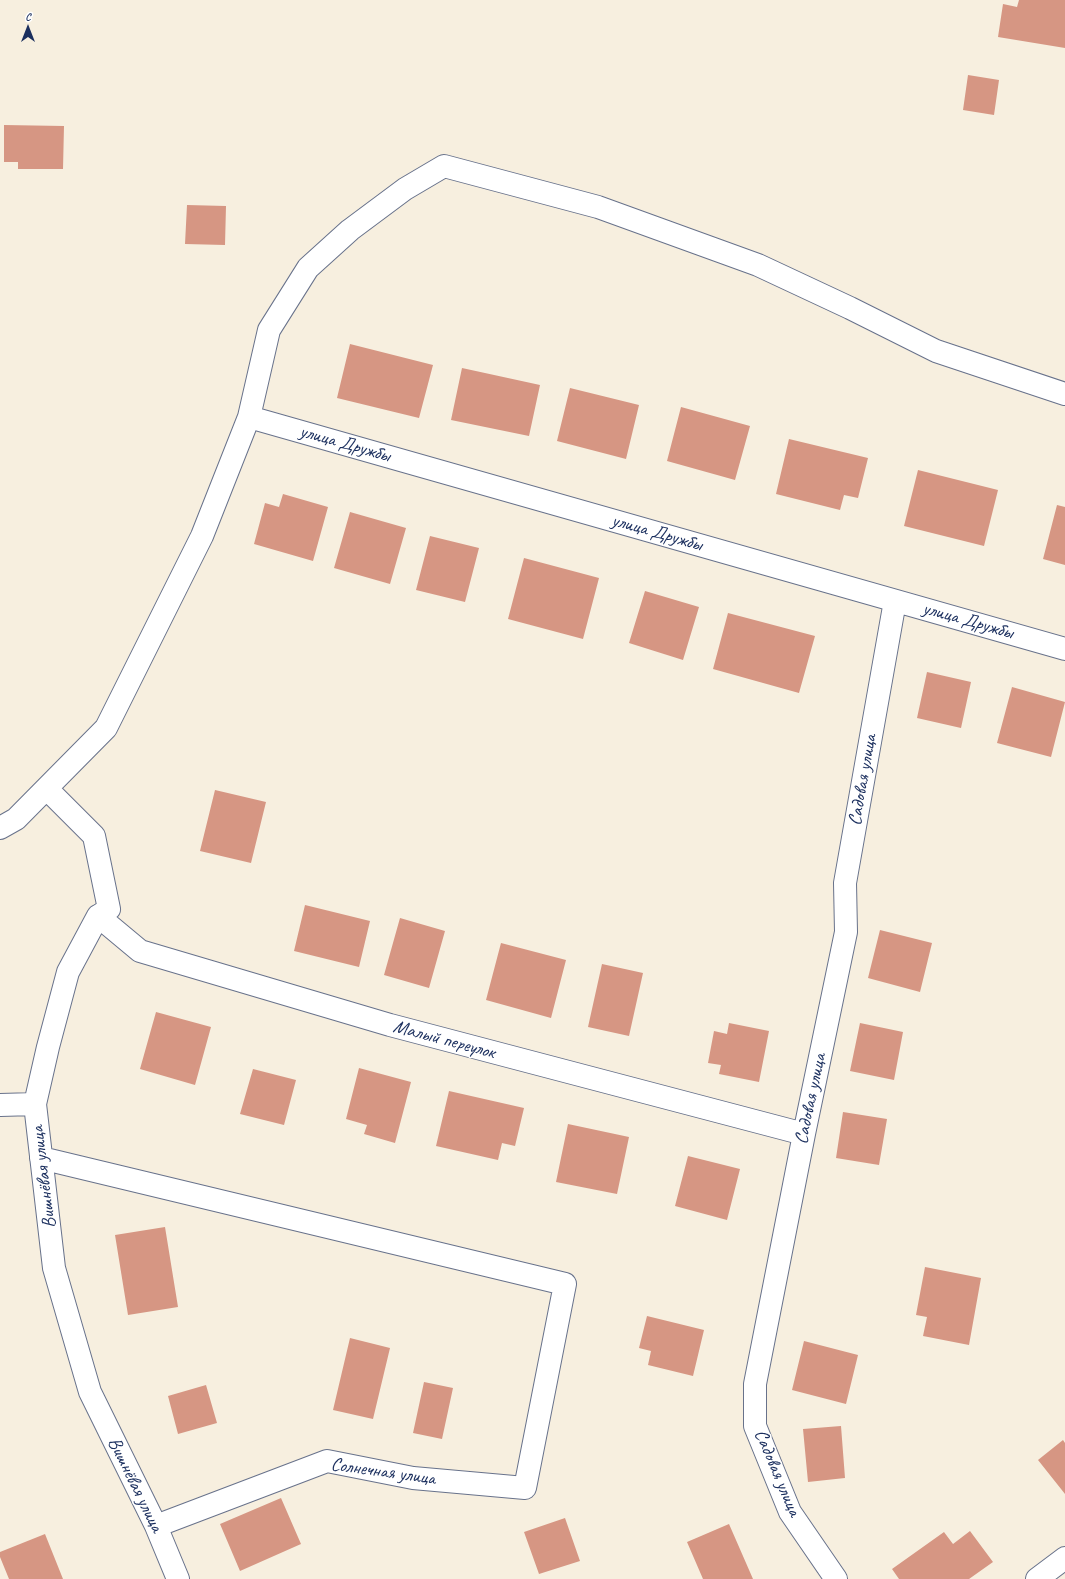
<!DOCTYPE html>
<meta charset="utf-8">
<style>
body{margin:0}
#map{position:relative;width:1065px;height:1579px;overflow:hidden;background:#f7efdf;font-family:Caveat,sans-serif}
canvas{display:block}
.north{position:absolute;left:8px;top:8px;width:40px;height:40px;-webkit-text-stroke:3px #fff;paint-order:stroke;rotate:0deg;font-size:11px;font-weight:700;line-height:16px;text-align:center;color:#1b2f5e}
.north::after{content:'';display:block;margin:auto;width:14px;height:18px;background:#1b2f5e;clip-path:polygon(50% 0,100% 100%,50% 72%,0 100%)}
</style>
<div id="map">
<canvas width="1065" height="1579"></canvas>
<div class="north">С</div>
</div>
<script>
const c = document.querySelector('canvas').getContext('2d');
c.lineJoin = 'round';
function fill(path, color) { c.fillStyle = color; c.fill(path, 'evenodd'); }
function trace(path, color, width, dash) { c.strokeStyle = color; c.lineWidth = width; c.lineCap = dash ? 'butt' : 'round'; c.setLineDash(dash || []); c.stroke(path); }
function label(font, color, halo, rows, align = 'center') {
  c.font = font + ' Caveat,sans-serif'; c.lineWidth = 3; c.setLineDash([]); c.textBaseline = 'middle'; c.strokeStyle = halo; c.fillStyle = color; for (const [text, x, y, turn = 0] of rows) {
    c.save(); c.translate(x, y); c.rotate((+turn || 0) * Math.PI / 180); c.textAlign = isNaN(turn) ? turn : align; if (halo) c.strokeText(text, 0, 0); c.fillText(text, 0, 0); c.restore();
  }
}
fill(new Path2D(`
 M1019 0H1065V48L998 37 1003 4 1017 7Z
 M968 75 999 80 994 115 963 110Z
 M4 125 64 126 63 169H18V162H4Z
 M187 205 226 206 225 245 185 244Z
 M350 344 433 365 419 418 337 398Z
 M462 368 540 385 529 436 451 420Z
 M570 388 639 405 626 459 557 441Z
 M681 407 750 426 735 480 667 461Z
 M789 439 868 458 858 498 844 495 840 510 776 494Z
 M918 470 998 490 984 546 904 526Z
 M283 494 328 507 313 561 254 544 265 503 279 507Z
 M1057 505 1065 507V565L1043 559Z
 M350 512 406 528 390 584 334 568Z
 M430 536 479 548 465 602 416 590Z
 M524 558 599 578 583 639 508 619Z
 M645 591 699 607 683 660 629 643Z
 M728 613 815 636 799 693 713 669Z
 M927 672 971 682 961 728 917 718Z
 M1012 687 1065 702 1051 757 997 743Z
 M215 790 266 802 251 863 200 851Z
 M305 905 370 921 359 967 294 951Z
 M400 918 445 931 429 988 384 975Z
 M880 930 932 943 920 992 868 978Z
 M501 943 566 960 551 1018 486 1000Z
 M602 964 643 973 629 1036 588 1027Z
 M156 1012 211 1027 195 1085 140 1069Z
 M729 1023 769 1031 759 1082 719 1074 721 1065 708 1063 714 1031 727 1034Z
 M860 1023 903 1032 894 1080 850 1071Z
 M359 1068 411 1082 395 1143 364 1134 367 1125 346 1119Z
 M253 1069 296 1080 284 1125 240 1114Z
 M449 1091 524 1108 515 1146 502 1143 498 1160 436 1146Z
 M843 1112 887 1119 879 1165 836 1158Z
 M568 1124 629 1137 617 1194 556 1182Z
 M688 1156 740 1169 727 1220 675 1206Z
 M165 1227 178 1307 128 1315 115 1235Z
 M925 1267 981 1278 969 1345 923 1336 927 1317 916 1315Z
 M647 1316 704 1330 693 1376 648 1365 651 1351 639 1348Z
 M350 1338 390 1348 373 1419 333 1410Z
 M804 1341 858 1355 846 1404 792 1390Z
 M424 1382 453 1388 442 1439 413 1433Z
 M206 1385 217 1423 178 1434 168 1396Z
 M841 1426 845 1478 808 1482 803 1429Z
 M1063 1440 1065 1443V1494L1038 1460Z
 M281 1498 301 1544 240 1571 220 1524Z
 M565 1518 580 1561 539 1574 524 1532Z
 M729 1524 753 1579H703L687 1542Z
 M970 1531 993 1562 969 1579H899L892 1569 944 1532 953 1544Z
 M45 1534 63 1579H9L0 1557V1552Z`), '#d69683');
const street = new Path2D(`
 M249 417 1065 649
 M47 789 94 836 109 909 98 916 68 972 48 1047 35 1104 54 1268 90 1392 156 1526 178 1579
 M0 828 16 819 106 728 202 536 249 417 269 330 308 268 350 230 405 189 444 166 598 207 758 265 850 308 936 351 1065 394
 M98 916 140 951 390 1025 804 1134
 M0 1105 35 1104
 M41 1158 565 1284 525 1488 413 1478 327 1461 156 1526
 M836 1579 790 1512 755 1426V1384L804 1134 846 932 845 883 895 601
 M1037 1579 1065 1558`);
trace(street, '#68728b', 24);
trace(street, '#fff', 22);
label('19px', '#1b2f5e', '#fff', [
 ["улица Дружбы",345,444,16],
 ["улица Дружбы",657,533,16],
 ["улица Дружбы",968,621,16],
 ["Садовая улица",863,780,-80],
 ["Малый переулок",444,1040,15],
 ["Садовая улица",811,1099,-78],
 ["Вишнёвая улица",44,1177,-97],
 ["Солнечная улица",383,1472,8],
 ["Садовая улица",777,1473,67],
 ["Вишнёвая улица",135,1485,64]
]);
</script>
